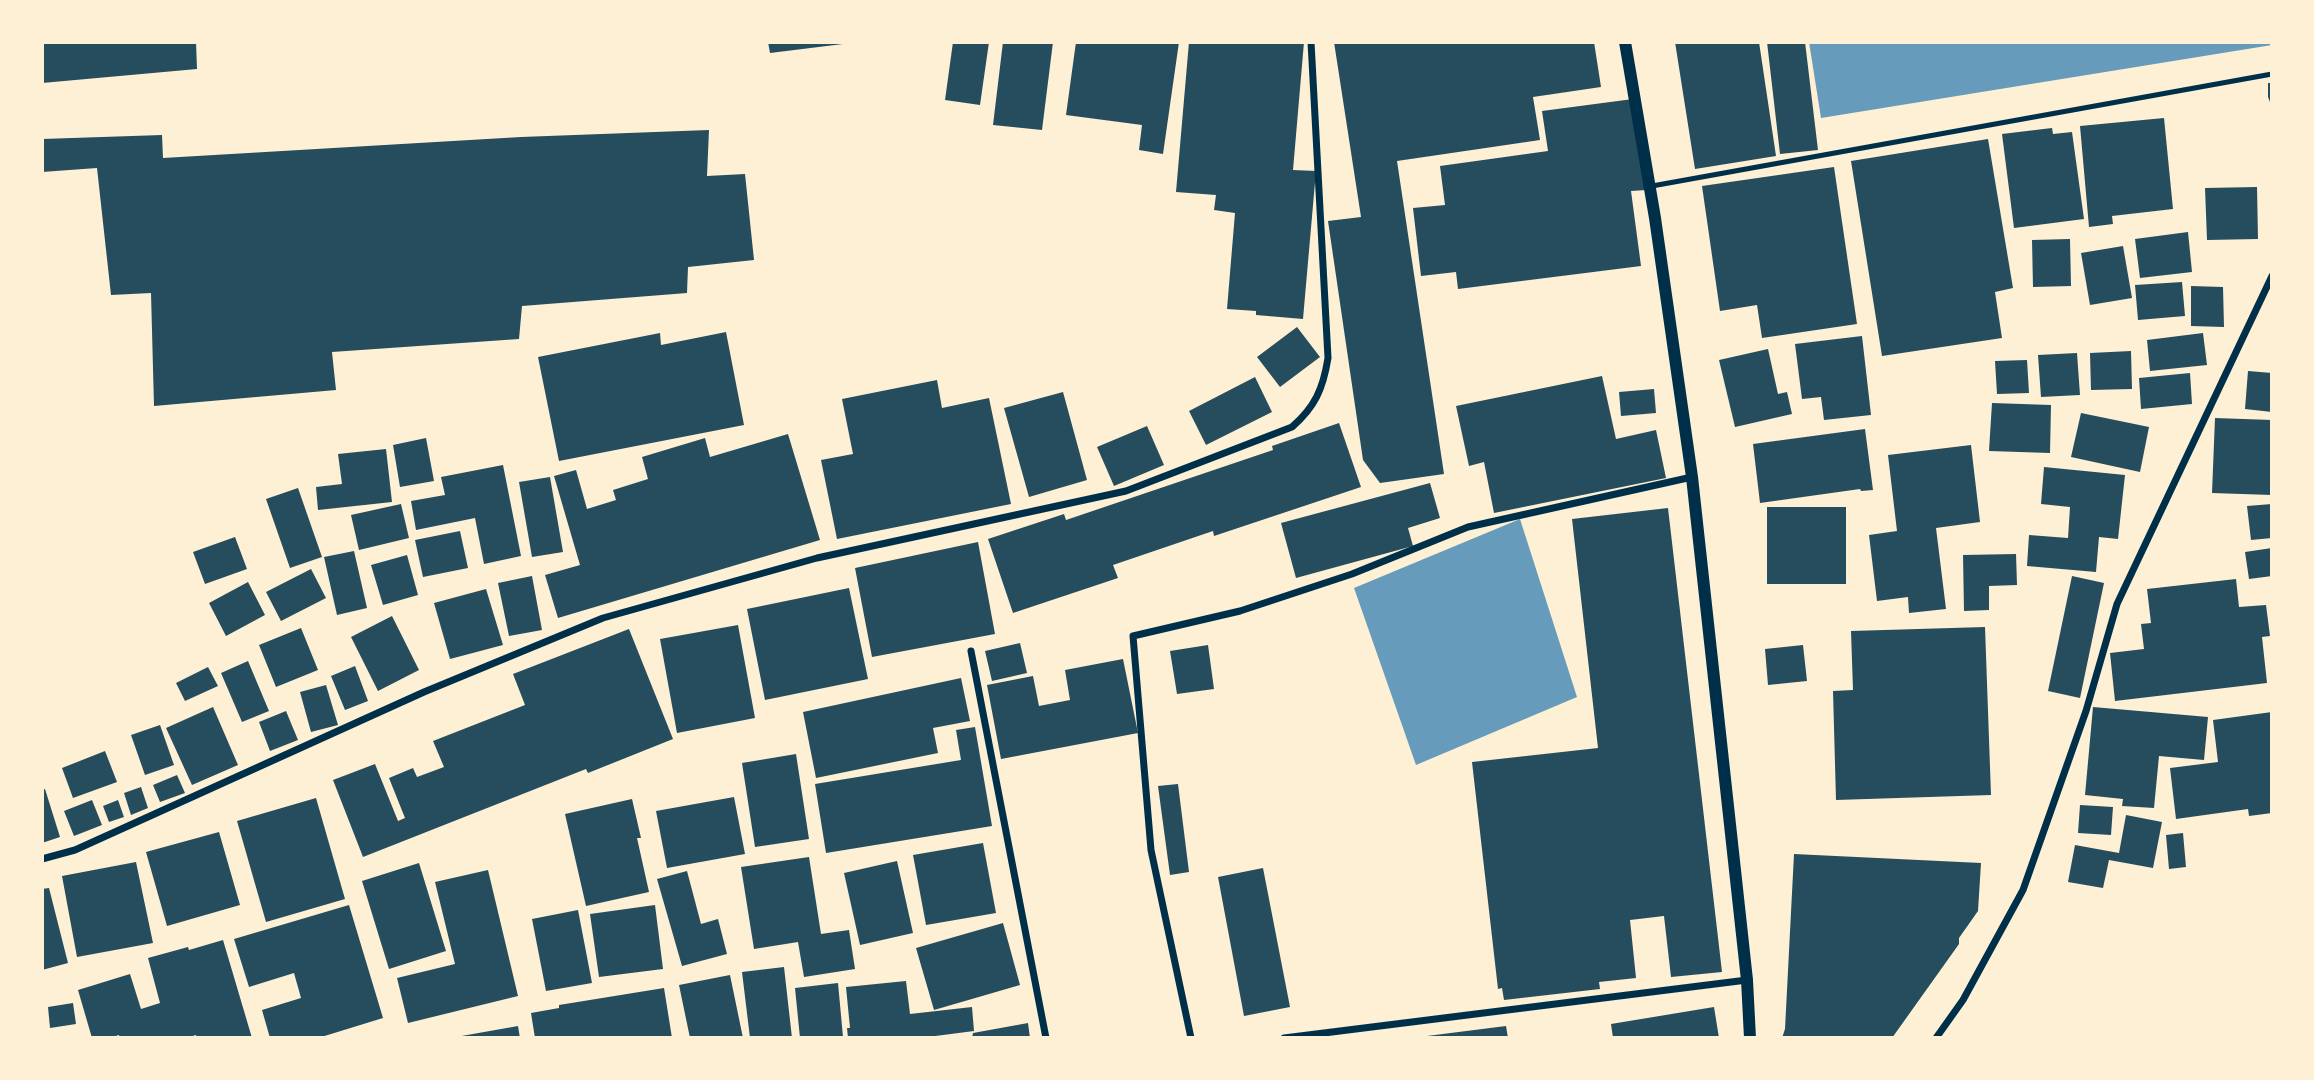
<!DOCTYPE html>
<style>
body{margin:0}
#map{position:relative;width:2314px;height:1080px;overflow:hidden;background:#fdf0d5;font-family:"Fira Sans Condensed",sans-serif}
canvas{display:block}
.frame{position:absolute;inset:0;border:44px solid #fdf0d5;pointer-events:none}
</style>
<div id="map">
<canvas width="2314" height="1080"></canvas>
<div class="frame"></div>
</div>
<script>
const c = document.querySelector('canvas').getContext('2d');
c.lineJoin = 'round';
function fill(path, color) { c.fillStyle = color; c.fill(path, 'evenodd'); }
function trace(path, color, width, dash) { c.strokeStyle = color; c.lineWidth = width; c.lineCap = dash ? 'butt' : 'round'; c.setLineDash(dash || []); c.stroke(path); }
fill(new Path2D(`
 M1809 42H2272V45L1821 118Z
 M1520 519 1577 697 1416 765 1354 588Z`), '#669bbc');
fill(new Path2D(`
 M42 42H196L197 69 42 83Z
 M768 42H842L843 44 770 53Z
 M953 42H989L980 105 945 100Z
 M1003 42H1053L1042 130 993 125Z
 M1076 42H1179L1163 154 1139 150 1142 125 1066 115Z
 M1189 42H1304L1293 170 1316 171 1303 319 1256 315V311L1227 309 1235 213 1214 210 1216 195 1176 192Z
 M1334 42H1594L1601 87 1533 97 1540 140 1397 161 1444 474 1380 483 1363 460 1328 221 1361 217Z
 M1675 42H1759L1776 156 1695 169Z
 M1767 42H1805L1818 150 1780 154Z
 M2268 83H2272V107L2268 97Z
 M1633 99 1646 190 1631 191 1641 266 1458 289 1456 272 1421 276 1413 208 1445 205 1440 166 1548 151 1542 111Z
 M2164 118 2173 209 2112 216 2113 224 2089 227 2080 126Z
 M2052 128 2053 134 2072 132 2084 219 2014 228 2002 134Z
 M709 130 707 176 745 174 754 260 688 267 687 293 522 306 519 339 332 352 336 390 154 406 151 293 111 295 97 168 42 172V139L162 135 163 158 521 137Z
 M1988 139 2013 288 1995 292 2002 338 1882 356 1851 161Z
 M1834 167 1857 324 1762 338 1757 305 1720 311 1702 186Z
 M2257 187 2258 239 2207 240 2205 188Z
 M2188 232 2192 272 2140 278 2135 239Z
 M2070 239 2071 286 2033 287 2032 240Z
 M2123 246 2132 298 2090 305 2081 253Z
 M2182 282 2185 316 2138 320 2135 285Z
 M2191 286 2223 287 2224 327 2191 326Z
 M1297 327 1320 357 1280 387 1257 357Z
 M726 332 744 425 559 461 538 357 660 333 661 345Z
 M2203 333 2207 365 2150 371 2147 340Z
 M1862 336 1871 415 1824 420 1821 397 1802 399 1795 344Z
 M1768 349 1778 394 1787 392 1792 414 1735 427 1719 360Z
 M2131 351 2132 389 2091 390 2090 353Z
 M2077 353 2080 395 2041 397 2038 355Z
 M2027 360 2029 393 1997 394 1995 361Z
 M2248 371 2272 373V412L2245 409Z
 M2190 373 2192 404 2141 409 2139 378Z
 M1602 376 1616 439 1656 430 1666 478 1494 513 1484 462 1469 466 1456 406Z
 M1255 377 1272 412 1206 445 1189 411Z
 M937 380 942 408 989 398 1011 504 837 539 821 460 853 454 842 399Z
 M1654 389 1656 413 1621 416 1619 392Z
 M1063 392 1087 480 1029 497 1004 408Z
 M1992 403 2051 405 2050 453 1989 451Z
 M2081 413 2149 427 2140 472 2071 457Z
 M2215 418 2272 420V495L2212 493Z
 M1339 423 1361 487 1214 536 1213 531 1113 565 1118 578 1013 613 988 539 1064 514 1066 520 1273 450 1272 446Z
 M1147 426 1164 465 1114 486 1097 447Z
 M1865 429 1873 490 1861 491 1860 489 1760 503 1753 444Z
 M788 434 820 540 558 618 545 575 580 565 554 476 576 470 587 509 616 500 613 490 648 479 642 457 705 438 710 457Z
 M426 438 434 481 400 487 393 445Z
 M1971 445 1980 522 1936 528 1946 609 1909 613 1908 597 1877 601 1869 535 1897 531 1888 455Z
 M386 449 392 502 318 510 316 487 342 484 338 454Z
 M503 465 521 556 484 564 475 518 416 530 411 501 445 495 441 477Z
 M2044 467 2125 475 2118 539 2099 537 2096 572 2027 566 2029 535 2068 538 2070 507 2041 504Z
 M550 477 563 552 532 557 519 482Z
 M1430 483 1440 518 1408 528 1413 546 1296 578 1281 523Z
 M298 488 322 557 290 568 266 499Z
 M401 504 409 538 359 550 351 515Z
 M2272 504V538L2251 540 2247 506Z
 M1767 507H1846V584H1767Z
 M1668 508 1722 972 1671 977 1664 916 1630 920 1636 978 1599 982 1600 989 1504 1000 1502 988 1498 989 1472 762 1598 748 1572 519Z
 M460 531 468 568 423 577 415 540Z
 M235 537 247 569 205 584 193 552Z
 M978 542 995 634 872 657 855 568Z
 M2272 548V576L2249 579 2245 552Z
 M354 551 367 608 337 615 324 557Z
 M2016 554 2017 585 1989 586V610L1964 611 1963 555Z
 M407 555 418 595 383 605 371 565Z
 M311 569 326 598 281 621 266 592Z
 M532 576 542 630 509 636 498 583Z
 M2072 576 2104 583 2080 698 2048 691Z
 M2236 579 2239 607 2266 605 2270 636 2262 637 2267 683 2115 701 2110 653 2144 649 2141 624 2151 623 2147 589Z
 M248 582 265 615 226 636 209 603Z
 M849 588 868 679 765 700 747 609Z
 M486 589 503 645 450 659 434 603Z
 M392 616 419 670 378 691 351 637Z
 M738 625 755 718 677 733 660 639Z
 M1985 627 1991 795 1836 800 1833 691 1853 690 1851 631Z
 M301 628 318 670 276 687 259 645Z
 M629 629 673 739 588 773 586 769 363 857 333 780 375 764 398 821 405 818 389 778 413 768 417 777 444 767 433 741 525 705 513 674Z
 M1020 643 1027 673 992 681 985 651Z
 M1208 645 1214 689 1177 694 1170 651Z
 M1803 645 1807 681 1768 685 1765 649Z
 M1123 659 1138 733 1001 759 987 685 1033 676 1039 706 1070 700 1065 670Z
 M248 661 269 711 242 722 221 673Z
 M355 666 368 701 345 710 331 676Z
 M208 667 218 686 185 701 176 683Z
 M961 678 970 721 933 728 938 753 816 778 803 712Z
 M326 685 338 725 311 732 300 692Z
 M213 707 238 765 192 785 166 728Z
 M2093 707 2208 717 2204 760 2159 756 2154 808 2122 806 2123 799 2085 795Z
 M286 711 298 740 270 751 259 722Z
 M2272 712V813L2249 816 2248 809 2176 819 2170 768 2218 762 2213 720Z
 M160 725 174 765 145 775 131 735Z
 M975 727 992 826 826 853 815 784 961 760 956 730Z
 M105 751 117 782 73 798 62 768Z
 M796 754 809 839 755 847 742 763Z
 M177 775 185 793 160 802 153 785Z
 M1178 784 1189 872 1170 875 1158 786Z
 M141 787 148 808 131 815 124 793Z
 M45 789 60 837 42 843V790Z
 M734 797 745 854 667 868 656 811Z
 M316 798 345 899 266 922 237 821Z
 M632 799 641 838H637L649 892 586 906 565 814Z
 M92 800 102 825 74 836 64 811Z
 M118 800 124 817 109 822 103 806Z
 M2080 805 2113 807 2111 835 2078 833Z
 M2126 815 2162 822 2153 868 2109 860 2103 888 2068 882 2075 845 2119 853Z
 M219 832 240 905 167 926 146 852Z
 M2183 833 2186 867 2169 869 2166 835Z
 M983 843 996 913 926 925 913 855Z
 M1794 854 1981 863 1978 911 1959 938V944L1892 1038H1782L1785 1029Z
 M809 857 821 934 849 930 855 969 804 977 798 942 754 949 741 867Z
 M897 861 913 933 860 945 844 873Z
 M136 862 153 943 77 957 62 876Z
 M419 863 446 951 389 969 362 881Z
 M1263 868 1290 1007 1244 1016 1218 877Z
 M488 870 518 996 408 1023 397 978 455 964 435 882Z
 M687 871 701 924 718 919 727 954 682 966 657 879Z
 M49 888 68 963 42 970V889Z
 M349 905 383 1018 318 1038H270L262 1010 301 998 294 973 249 987 234 939Z
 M655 905 663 969 599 977 590 914Z
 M578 910 592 983 546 991 532 919Z
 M1003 923 1020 985 934 1010 916 948Z
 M223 940 252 1038H197L196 1035 186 1038H120L119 1035 109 1038H92L78 990 130 974 141 1009 160 1003 148 958 188 947 189 950Z
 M784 967 792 1038H750L742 972Z
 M730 975 743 1038H690L679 985Z
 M906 981 910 1014 972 1007 974 1031 920 1038H848L847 1028H850L846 987Z
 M838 983 843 1037 800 1038 795 988Z
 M664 988 672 1038H535L531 1013 559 1008V1005Z
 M73 1003 76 1024 50 1028 48 1007Z
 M1714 1007 1719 1038H1613L1611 1024Z
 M1028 1023 1030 1038H972L973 1033Z
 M518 1026 520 1038H456V1037Z
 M1506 1026 1508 1038H1427V1036Z`), '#264d5e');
trace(new Path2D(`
 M1652 186 2272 74`), '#003049', 5);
trace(new Path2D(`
 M971 651 1046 1038
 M42 859 75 850 424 692 603 618 817 558 1126 491 1292 427C1315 407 1323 389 1328 358L1311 42
 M1191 1038 1151 850 1133 636 1240 611 1352 574 1468 527 1692 477
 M1284 1038 1747 980
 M1936 1038 1963 1000 2023 890 2086 711 2117 604 2272 276`), '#003049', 7);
trace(new Path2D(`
 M1625 42 1655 218 1692 477 1747 980 1750 1038`), '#003049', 12);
</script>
